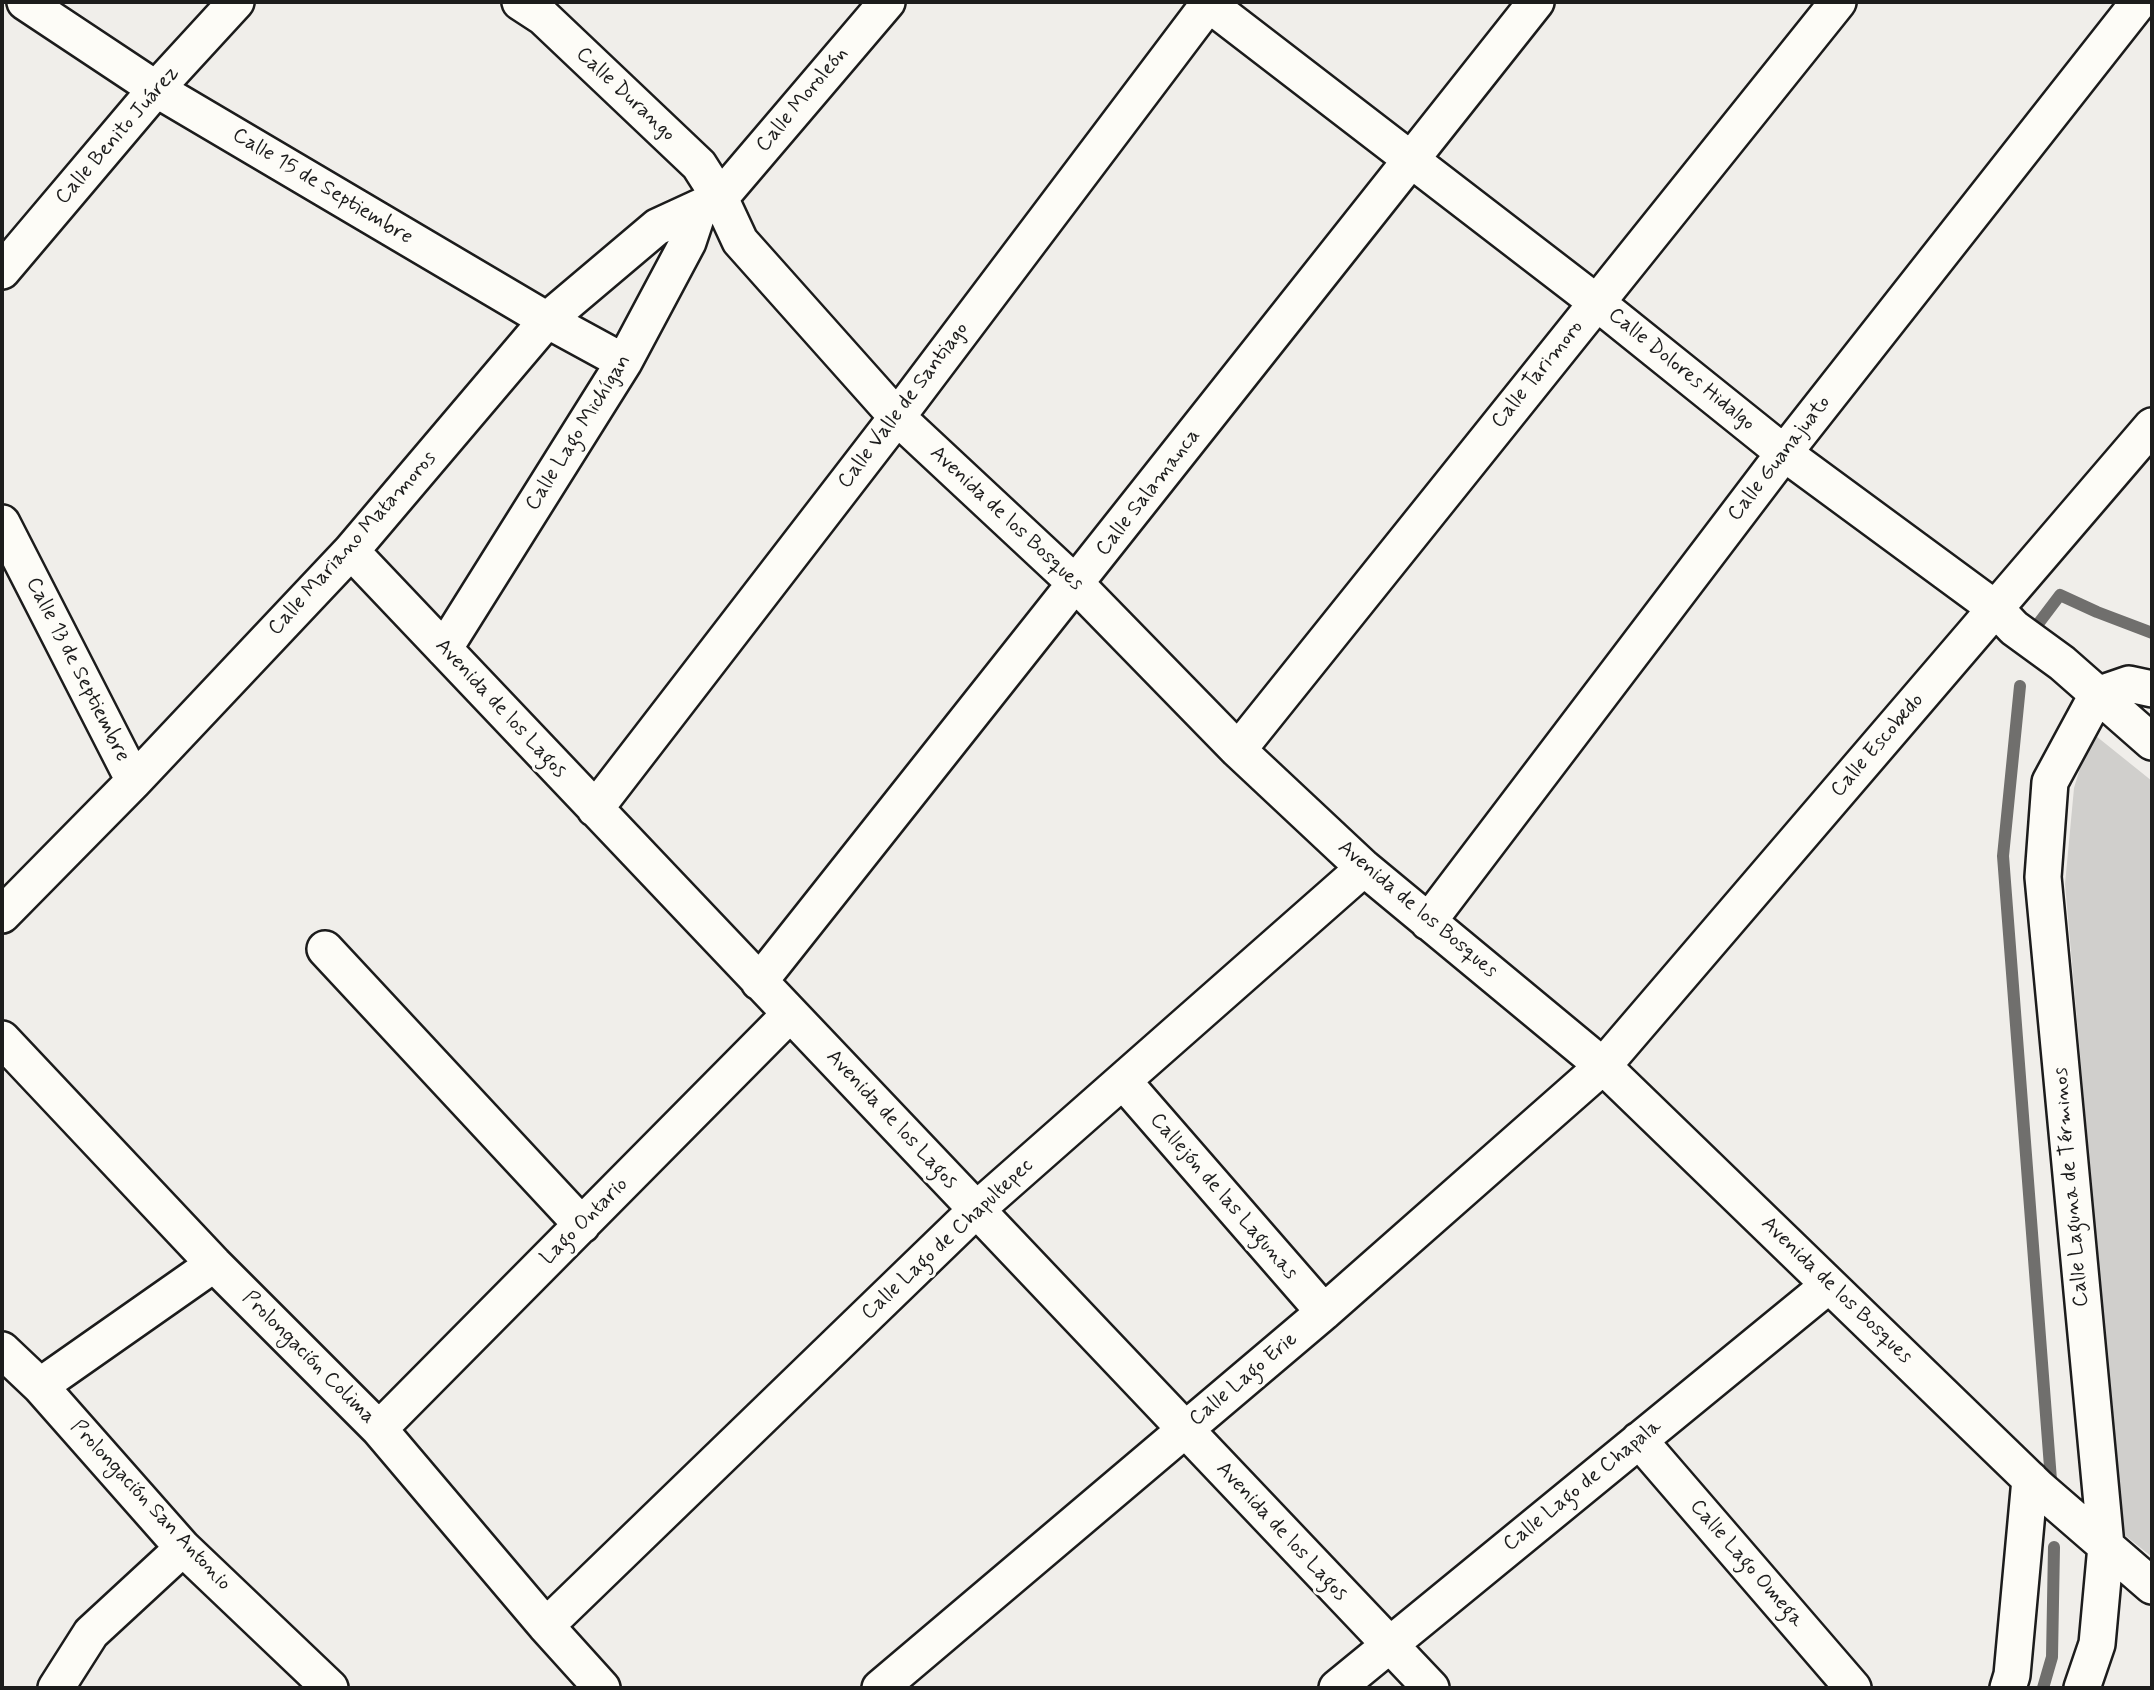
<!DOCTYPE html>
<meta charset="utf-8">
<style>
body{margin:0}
#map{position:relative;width:2154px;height:1690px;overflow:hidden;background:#f0eeea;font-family:Mynerve,sans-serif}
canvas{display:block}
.frame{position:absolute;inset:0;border:4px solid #1c1c1c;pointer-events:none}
</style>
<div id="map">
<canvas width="2154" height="1690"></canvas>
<div class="frame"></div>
</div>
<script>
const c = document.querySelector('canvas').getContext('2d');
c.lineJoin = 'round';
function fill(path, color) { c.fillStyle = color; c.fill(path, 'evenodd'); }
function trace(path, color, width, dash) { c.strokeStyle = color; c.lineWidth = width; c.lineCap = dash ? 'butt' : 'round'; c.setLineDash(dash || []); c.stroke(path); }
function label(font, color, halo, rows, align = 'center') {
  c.font = font + ' Mynerve,sans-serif'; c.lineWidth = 6; c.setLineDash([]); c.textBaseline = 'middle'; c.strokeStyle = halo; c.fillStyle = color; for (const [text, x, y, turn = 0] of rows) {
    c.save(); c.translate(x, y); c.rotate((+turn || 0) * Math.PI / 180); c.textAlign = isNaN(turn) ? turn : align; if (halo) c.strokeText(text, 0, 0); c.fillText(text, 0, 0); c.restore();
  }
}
fill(new Path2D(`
 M2091 732 2152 781V1557L2122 1533 2065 884 2074 788Z`), '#d0cfcc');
trace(new Path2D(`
 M2035 628 2060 595 2097 612 2152 633
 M2020 686 2003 856 2051 1480
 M2043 1688 2052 1657 2054 1547`), '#706f6d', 12);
const street = new Path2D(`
 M25 2 156 89 547 320 624 362
 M520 2 543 17 699 165 720 198 740 241 897 417 1076 584 1238 750 1364 868 1603 1066 2039 1488 2152 1586
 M1206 2 1596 302 1784 453 1996 609 2014 628 2062 663 2152 742
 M2 271 156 89 236 2
 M2 523 134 781
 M351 551 1431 1688
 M444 649 624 362 688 242 699 209
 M1238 750 1838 2
 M595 809 897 417 1210 2
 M2 915 134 781 351 551 547 320 657 227 720 198 887 2
 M1428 922 1784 453 2139 2
 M325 949 582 1225
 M759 982 1536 2
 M2 1039 214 1264 379 1429 546 1626 602 1688
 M1123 1081 1324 1312
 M2 1350 40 1386 183 1548 330 1688
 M40 1386 214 1264
 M379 1429 790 1014
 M1639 1440 1853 1688
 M546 1626 976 1210 1364 868
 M56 1688 91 1633 183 1548
 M880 1688 1324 1312 1603 1066 2152 426
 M1337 1688 1829 1285
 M2008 1688 2012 1675 2030 1479
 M2082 1688 2097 1644 2106 1546 2043 877 2050 782 2097 695 2129 684 2152 689`);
trace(street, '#1c1c1c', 40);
trace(street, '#fdfcf7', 35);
label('21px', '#1c1c1c', '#fdfcf7', [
 ["Calle Durango",625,95,43],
 ["Calle Moroleón",803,100,-50],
 ["Calle Benito Juárez",118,136,-49],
 ["Calle 15 de Septiembre",322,187,31],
 ["Calle Dolores Hidalgo",1681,370,39],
 ["Calle Tarimoro",1538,375,-51],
 ["Calle Valle de Santiago",904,406,-53],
 ["Calle Lago Michígan",579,433,-58],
 ["Calle Guanajuato",1780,459,-52],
 ["Calle Salamanca",1149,493,-52],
 ["Avenida de los Bosques",1006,519,43],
 ["Calle Mariano Matamoros",353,544,-48],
 ["Calle 13 de Septiembre",77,670,63],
 ["Avenida de los Lagos",500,709,47],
 ["Calle Escobedo",1878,746,-49],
 ["Avenida de los Bosques",1417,910,40],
 ["Avenida de los Lagos",891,1120,47],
 ["Calle Laguna de Términos",2072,1187,-95],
 ["Callejón de las Lagunas",1223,1197,49],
 ["Lago Ontario",585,1222,-45],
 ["Calle Lago de Chapultepec",948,1240,-43],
 ["Avenida de los Bosques",1836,1291,44],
 ["Prolongación Colima",308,1358,45],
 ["Calle Lago Erie",1244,1380,-40],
 ["Calle Lago de Chapala",1583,1486,-39],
 ["Prolongación San Antonio",150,1506,47],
 ["Avenida de los Lagos",1281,1532,47],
 ["Calle Lago Omega",1746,1564,49]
]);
</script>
